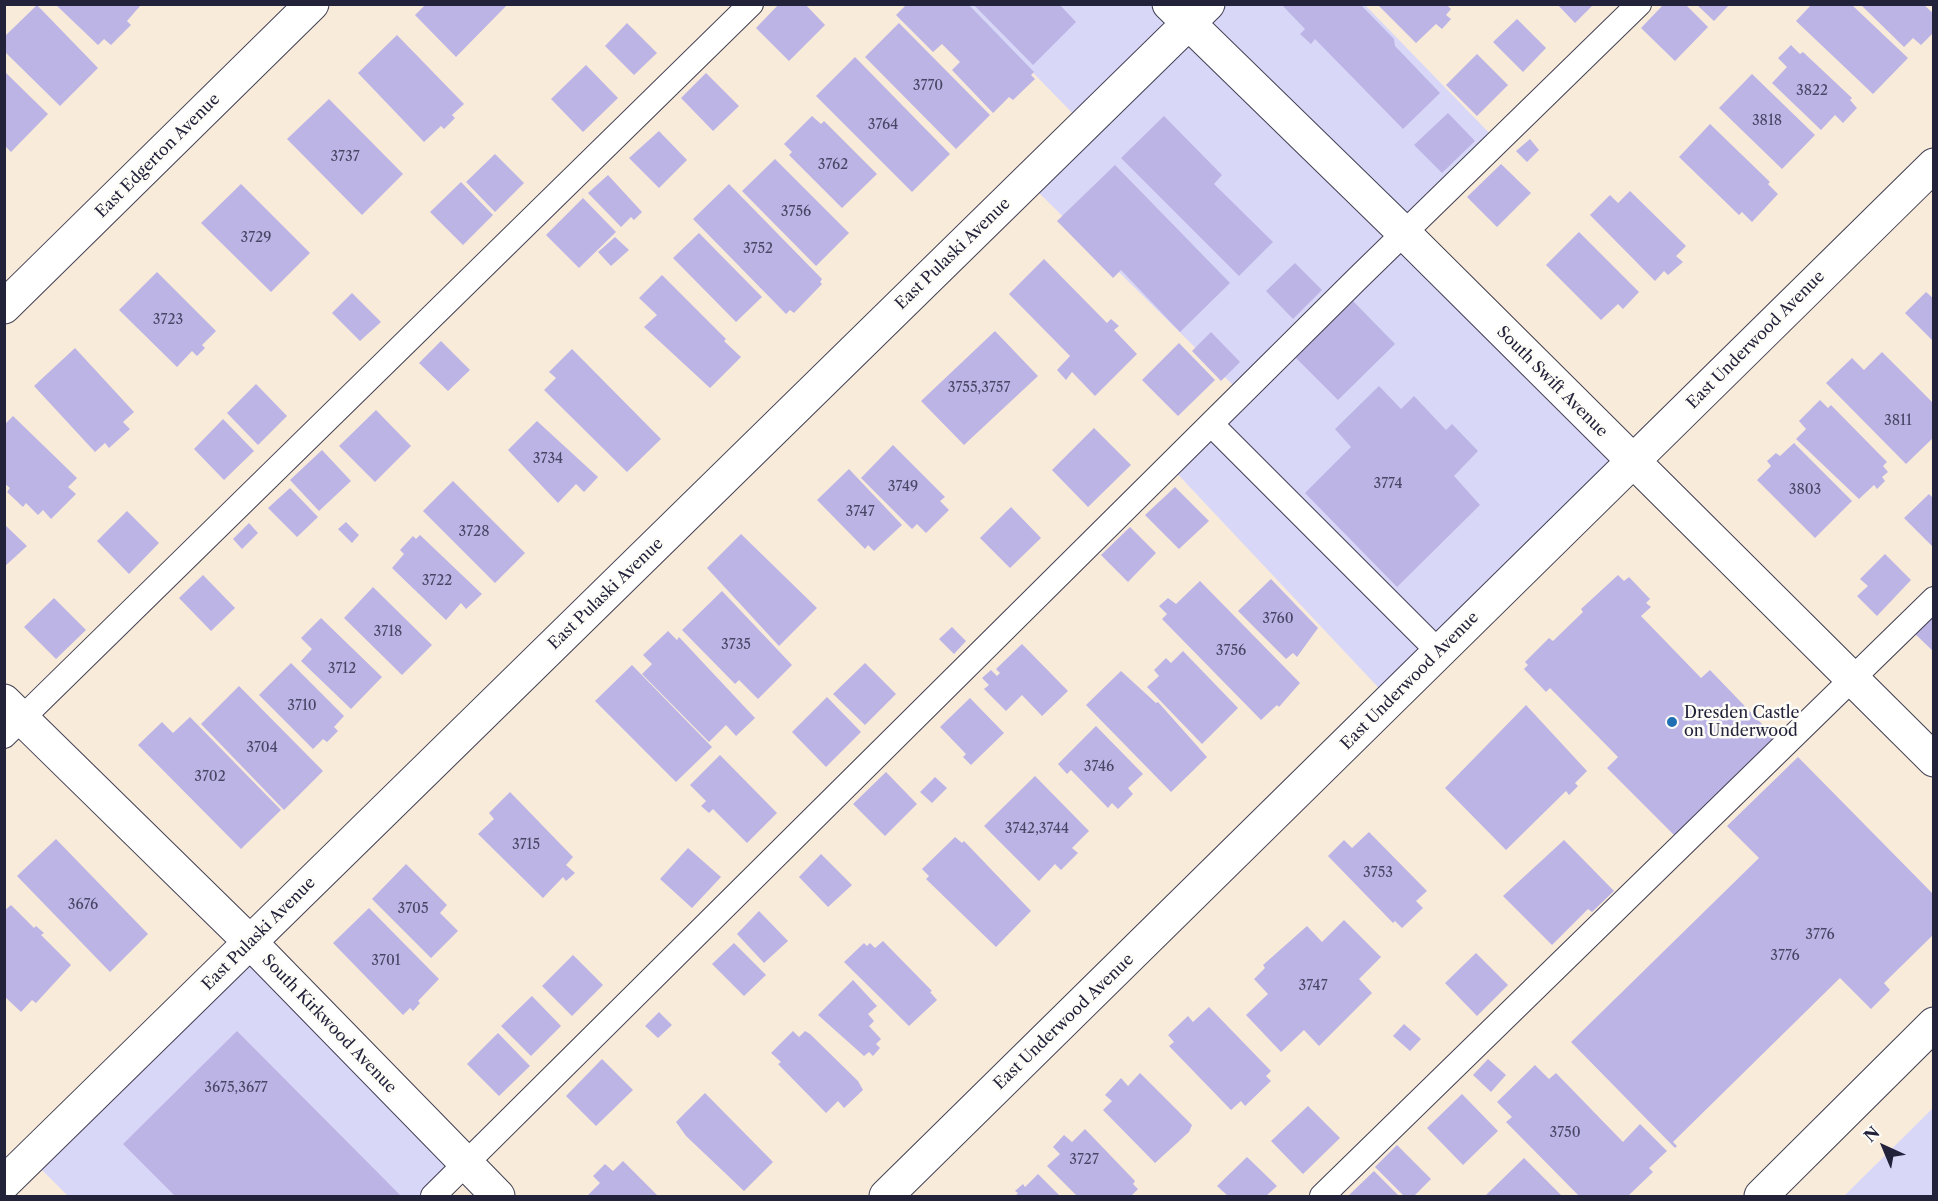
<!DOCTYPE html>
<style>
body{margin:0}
#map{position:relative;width:1938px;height:1201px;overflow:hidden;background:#f9ebda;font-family:"Libre Caslon Text",serif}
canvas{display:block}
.frame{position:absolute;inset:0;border:6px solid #22223b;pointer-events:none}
.north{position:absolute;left:1854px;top:1117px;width:60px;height:60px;-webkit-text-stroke:4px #fdfcf7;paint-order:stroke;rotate:316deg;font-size:16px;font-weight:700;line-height:24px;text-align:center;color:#22223b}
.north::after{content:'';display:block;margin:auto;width:21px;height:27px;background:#22223b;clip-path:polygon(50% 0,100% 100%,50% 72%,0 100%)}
</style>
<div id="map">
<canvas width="1938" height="1201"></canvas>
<div class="frame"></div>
<div class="north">N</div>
</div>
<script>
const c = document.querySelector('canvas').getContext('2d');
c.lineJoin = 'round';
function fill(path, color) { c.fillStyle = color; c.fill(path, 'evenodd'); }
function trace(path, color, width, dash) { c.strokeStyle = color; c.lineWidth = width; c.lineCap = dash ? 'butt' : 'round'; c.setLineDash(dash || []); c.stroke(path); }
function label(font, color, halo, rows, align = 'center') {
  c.font = font + ' "Libre Caslon Text",serif'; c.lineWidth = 5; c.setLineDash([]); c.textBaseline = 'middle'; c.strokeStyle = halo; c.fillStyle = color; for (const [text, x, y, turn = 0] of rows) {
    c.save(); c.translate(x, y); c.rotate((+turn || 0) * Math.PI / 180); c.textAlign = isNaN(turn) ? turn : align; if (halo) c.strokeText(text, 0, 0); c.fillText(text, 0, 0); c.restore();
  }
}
fill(new Path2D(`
 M967 5H1365L1498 142 1404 233 1631 462 1391 701 1170 466 1242 394 1027 181 1084 125Z
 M250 942 467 1164 433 1196H68L30 1158Z
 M1933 1108V1196H1844Z`), '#d8d7f8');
fill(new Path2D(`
 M55 4H138L140 6 127 21 131 25 111 45 104 39 98 45Z
 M426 4H508L456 57 415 15Z
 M779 4H805L825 25 789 61 756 28Z
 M907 4H968L1034 72 1031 75 1035 79 1013 100 1009 97 993 113 952 70 960 62 942 44 933 52 896 15Z
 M973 4H1059L1076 22 1033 65Z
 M1281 4H1360L1394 39 1395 46 1440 93 1403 129 1315 39 1311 44 1300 34 1305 29Z
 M1377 4H1446L1451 9 1446 15 1451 19 1442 29 1436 24 1416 43Z
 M1557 4H1594L1575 23Z
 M1664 4H1685L1708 27 1675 61 1641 28Z
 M1696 4H1730L1714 21Z
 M1860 4H1923L1934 14V32L1921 45 1913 38 1904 47Z
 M37 5 98 68 60 106 4 51V37Z
 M1811 5H1852L1908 58 1873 94 1796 21Z
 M1517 19 1546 48 1523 72 1493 42Z
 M627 23 657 53 634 75 605 46Z
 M899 23 990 115 956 149 865 57Z
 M397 35 464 104 452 115 455 118 444 129 441 126 424 142 358 73Z
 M1791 45 1800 54 1803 52 1852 98 1850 100 1857 108 1843 123 1835 115 1821 130 1772 83 1787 67 1778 58Z
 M1477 54 1508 85 1477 116 1446 85Z
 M855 57 950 154 912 192 816 96Z
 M586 65 618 98 583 132 551 99Z
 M4 71 48 114 11 152 4 145Z
 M706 73 739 106 713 131 681 98Z
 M1752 74 1815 135 1782 169 1719 108Z
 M329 99 403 174 362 215 287 139Z
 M1448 113 1475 141 1442 173 1414 145Z
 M812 116 821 124 824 121 877 174 842 208 789 155 792 152 784 144Z
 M1164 116 1222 175 1214 184 1273 242 1239 276 1121 158Z
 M1710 124 1770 182 1768 184 1778 194 1752 222 1742 212 1739 215 1679 157Z
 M659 131 687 160 659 188 629 158Z
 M1530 139 1539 150 1527 162 1516 151Z
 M495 154 524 183 495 212 466 182Z
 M775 159 849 233 816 266 742 191Z
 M1501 164 1531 193 1497 227 1467 197Z
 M1115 165 1230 283 1180 332 1121 270 1113 278 1057 221Z
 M608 175 642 212 634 220 631 217 621 227 588 193Z
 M461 182 493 215 463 245 430 212Z
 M241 184 310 253 271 292 201 223Z
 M729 184 822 279 820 282 822 284 794 313 790 310 786 314 693 219Z
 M1630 191 1686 246 1676 256 1683 262 1668 275 1664 271 1655 281 1590 215 1610 195 1618 203Z
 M583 198 616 232 579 268 546 235Z
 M1579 232 1639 292 1623 309 1618 304 1601 320 1546 265Z
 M699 233 762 297 736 322 673 258Z
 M615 237 629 250 611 266 598 252Z
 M1044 259 1107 323 1111 319 1119 326 1114 330 1137 354 1095 396 1072 372 1066 380 1057 370 1070 356 1009 294Z
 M1295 263 1322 290 1293 319 1266 291Z
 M157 272 216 331 202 345 205 348 197 356 192 351 177 367 119 310Z
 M662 275 726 339 724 341 741 357 710 388 644 327 657 315 639 298Z
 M1926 292 1934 299V342L1905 313Z
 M352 293 381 322 360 341 332 313Z
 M1353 301 1395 344 1338 400 1295 357Z
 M995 331 1038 376 964 445 921 401Z
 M1211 332 1240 362 1221 381 1192 351Z
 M441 341 470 370 448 391 419 363Z
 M1179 343 1215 380 1178 416 1142 380Z
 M75 348 134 412 123 422 130 429 109 448 105 443 95 452 34 386Z
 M572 349 661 439 627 472 544 390 556 378 549 372Z
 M1882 352 1934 404V437L1906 464 1826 383 1852 358 1864 370Z
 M256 384 287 416 258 445 227 413Z
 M1379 386 1401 409 1414 396 1446 430 1452 424 1478 451 1454 476 1480 505 1397 587 1305 493 1351 447 1335 429Z
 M1820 400 1828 408 1831 405 1887 462 1883 466 1888 472 1882 477 1885 481 1877 489 1874 485 1859 499 1796 439 1806 429 1799 421Z
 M376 410 411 446 375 482 339 446Z
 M13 416 77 478 68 487 76 494 51 519 43 510 38 515 26 503 23 507 7 492 10 488 4 483V425Z
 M223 419 254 451 224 480 194 449Z
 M537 421 598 477 584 492 576 484 558 503 508 450Z
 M1094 428 1131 465 1088 507 1052 470Z
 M1794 443 1852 501 1815 538 1757 480 1771 466 1767 461 1776 453 1780 456Z
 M893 445 945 497 940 501 949 510 926 533 917 524 912 529 861 478Z
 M322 450 351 481 319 511 290 480Z
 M849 469 902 525 874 551 868 545 865 549 817 500Z
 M453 481 525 553 495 583 423 511Z
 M1175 487 1209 521 1179 549 1145 515Z
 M290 488 318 517 297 537 268 508Z
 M1929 494 1934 499V548L1904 518Z
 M1011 507 1041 538 1010 568 980 538Z
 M127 511 159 543 129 574 97 541Z
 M346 522 359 535 352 543 338 529Z
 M249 523 258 533 242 549 233 539Z
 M4 524 27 546 4 567Z
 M1130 527 1156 553 1128 582 1101 555Z
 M741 534 817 608 779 646 707 568Z
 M420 535 482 594 466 609 461 603 446 620 392 568 404 554 400 550 413 536 416 539Z
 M1885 554 1911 580 1877 616 1857 596 1868 586 1860 579Z
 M203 575 235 608 211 631 179 598Z
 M1618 575 1624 581 1629 577 1650 599 1646 603 1651 607 1641 616 1701 678 1710 670 1789 752 1689 850 1607 768 1618 757 1550 688 1546 692 1524 669 1528 665 1525 662 1549 638 1553 641 1583 612 1581 609Z
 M1271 579 1318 628 1297 657 1293 653 1286 659 1238 611Z
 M1200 581 1300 683 1279 707 1277 705 1261 720 1162 619 1167 614 1159 606 1168 598 1176 604Z
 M373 587 432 645 402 675 344 618Z
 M722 591 792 665 758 699 739 680 735 684 682 630Z
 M54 598 86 630 56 659 24 627Z
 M1934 612V652L1913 632Z
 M321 618 382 677 351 709 301 661 312 649 301 638Z
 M952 627 966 641 954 654 939 639Z
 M668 631 677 640 679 637 755 718 736 736 726 725 709 742 642 674 652 664 643 655Z
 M1022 644 1068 691 1042 716 1022 695 1006 711 984 689 989 685 982 678 991 670 997 676 1000 673 996 669Z
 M1183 651 1238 708 1202 744 1147 687 1159 676 1154 670 1166 658 1171 663Z
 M291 663 344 716 334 727 338 731 327 742 323 739 313 749 259 695Z
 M865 663 896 694 865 725 833 694Z
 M632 665 712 747 676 782 595 701Z
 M1121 671 1156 703 1158 702 1207 757 1171 792 1086 705Z
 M239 686 323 771 284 810 201 724Z
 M827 697 861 732 826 767 792 732Z
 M970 698 1004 733 971 765 963 757 966 754 940 727Z
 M1526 705 1587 771 1575 783 1578 786 1569 795 1566 791 1506 850 1445 788Z
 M190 717 281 810 241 849 138 745 162 722 173 733Z
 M1096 726 1143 774 1128 788 1133 794 1118 809 1112 803 1108 808 1071 770 1067 774 1058 764Z
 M720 755 777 813 747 843 713 809 709 813 701 806 706 801 690 785Z
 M1798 757 1934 895V934L1884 983 1890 990 1871 1009 1840 978 1673 1142 1677 1146 1675 1148 1571 1042 1759 858 1727 826Z
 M886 772 917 804 885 836 853 804Z
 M1035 776 1089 831 1072 848 1078 853 1061 870 1055 864 1039 881 984 826Z
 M935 777 947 788 932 803 920 792Z
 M510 792 573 857 566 865 575 873 566 881 563 877 543 898 478 834 494 819 489 813Z
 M1369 832 1427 891 1416 901 1423 908 1402 928 1395 921 1393 923 1328 856 1344 840 1352 848Z
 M955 837 962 843 964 841 1031 911 996 947 926 879 929 876 922 869Z
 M56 839 148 934 110 972 17 876Z
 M1564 840 1614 891 1592 912 1588 909 1552 945 1503 896Z
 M688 848 721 877 692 908 660 879Z
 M821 854 852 885 828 907 799 877Z
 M406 864 447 905 440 913 458 931 431 958 372 899Z
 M11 905 34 928 36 926 44 933 41 935 71 965 36 1003 32 1000 21 1012 4 996V911Z
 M369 908 439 979 418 1001 420 1003 413 1011 410 1008 403 1015 333 943Z
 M759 911 788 941 764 963 737 934Z
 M1344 920 1381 957 1359 979 1372 993 1319 1046 1304 1030 1281 1052 1246 1015 1268 994 1254 979 1265 968 1263 965 1307 926 1322 942Z
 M883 941 932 991 930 992 937 1000 909 1026 844 962 864 943 867 946 870 943 875 948Z
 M734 943 766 975 744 996 712 964Z
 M1476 953 1508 985 1477 1016 1445 983Z
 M573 955 603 985 572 1016 542 986Z
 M853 980 877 1006 868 1014 874 1021 869 1026 881 1039 876 1044 880 1048 873 1056 869 1052 864 1056 818 1015Z
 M532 996 561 1026 531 1056 501 1026Z
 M1209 1007 1271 1071 1266 1076 1271 1081 1245 1106 1241 1101 1231 1110 1169 1046 1174 1042 1168 1035 1188 1016 1193 1022Z
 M659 1012 672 1025 658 1038 645 1026Z
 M1404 1024 1421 1039 1410 1051 1393 1036Z
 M237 1031 401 1196H175L123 1144Z
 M793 1031 799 1037 805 1031 810 1034 858 1081 863 1090 844 1108 838 1101 826 1113 778 1064 781 1062 771 1053Z
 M498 1033 530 1066 499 1096 467 1064Z
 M602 1059 633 1090 596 1126 566 1096Z
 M1488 1059 1506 1075 1491 1092 1473 1075Z
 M1535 1065 1549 1079 1556 1073 1623 1142 1640 1124 1667 1151 1649 1168 1653 1172 1628 1196H1579L1506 1122 1512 1117 1497 1102Z
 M1140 1073 1192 1125 1189 1132 1155 1163 1103 1110 1112 1101 1105 1095 1121 1078 1128 1086Z
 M705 1093 773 1162 744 1191 686 1136 676 1122Z
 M1462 1094 1498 1131 1463 1165 1427 1128Z
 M1308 1106 1340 1138 1303 1174 1271 1141Z
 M1085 1129 1135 1181 1133 1184 1138 1189 1131 1196H1077L1047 1166 1060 1154 1053 1147 1064 1135 1072 1142Z
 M1397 1145 1431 1179 1414 1196H1404L1375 1167Z
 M1247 1157 1277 1186 1266 1196H1228L1217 1186Z
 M1524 1158 1562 1196H1485Z
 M623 1161 658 1196H587L600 1183 593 1176 605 1164 613 1171Z
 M1374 1171 1399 1196H1348Z
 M1038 1174 1060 1196H1015L1018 1193 1015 1191 1023 1184 1025 1187Z`), '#bcb4e5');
const lane = new Path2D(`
 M1212 425 1439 652
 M4 736 751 4
 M433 1196 1358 278 1639 4
 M1322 1196 1934 599`);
const street = new Path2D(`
 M1169 4 1404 233 1934 760
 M4 307 312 4
 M4 701 250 942 498 1196
 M4 1183 1208 4
 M886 1196 1934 165
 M1761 1196 1934 1024`);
trace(lane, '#424053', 26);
trace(street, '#424053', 35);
trace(lane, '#fff', 24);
trace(street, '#fff', 33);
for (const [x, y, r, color] of [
 [1672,722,6,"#1f6fb2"]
]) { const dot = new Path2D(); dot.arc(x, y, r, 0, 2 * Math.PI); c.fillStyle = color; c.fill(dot); trace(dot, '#fdfcf7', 2); }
label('14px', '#484666', null, [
 ["3770",928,86],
 ["3822",1812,91],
 ["3818",1767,121],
 ["3764",883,125],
 ["3737",345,157],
 ["3762",833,165],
 ["3756",796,212],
 ["3729",256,238],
 ["3752",758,249],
 ["3723",168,320],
 ["3755,3757",979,388],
 ["3811",1898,421],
 ["3734",548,459],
 ["3774",1388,484],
 ["3749",903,487],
 ["3803",1805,490],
 ["3747",860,512],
 ["3728",474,532],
 ["3722",437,581],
 ["3760",1278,619],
 ["3718",388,632],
 ["3735",736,645],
 ["3756",1231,651],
 ["3712",342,669],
 ["3710",302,706],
 ["3704",262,748],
 ["3746",1099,767],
 ["3702",210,777],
 ["3742,3744",1037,829],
 ["3715",526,845],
 ["3753",1378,873],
 ["3676",83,905],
 ["3705",413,909],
 ["3776",1820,935],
 ["3776",1785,956],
 ["3701",386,961],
 ["3747",1313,986],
 ["3675,3677",236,1088],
 ["3750",1565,1133],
 ["3727",1084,1160]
]);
label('16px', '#22223b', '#fdfcf7', [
 ["East Edgerton Avenue",158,156,-45],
 ["East Pulaski Avenue",953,254,-44],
 ["East Underwood Avenue",1756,340,-45],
 ["South Swift Avenue",1552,382,45],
 ["East Pulaski Avenue",606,594,-44],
 ["East Underwood Avenue",1410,681,-45],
 ["East Pulaski Avenue",259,934,-45],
 ["East Underwood Avenue",1064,1022,-44],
 ["South Kirkwood Avenue",329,1024,46]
]);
label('16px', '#22223b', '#fdfcf7', [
 ["Dresden Castle",1684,713],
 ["on Underwood",1684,731]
], 'left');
</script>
